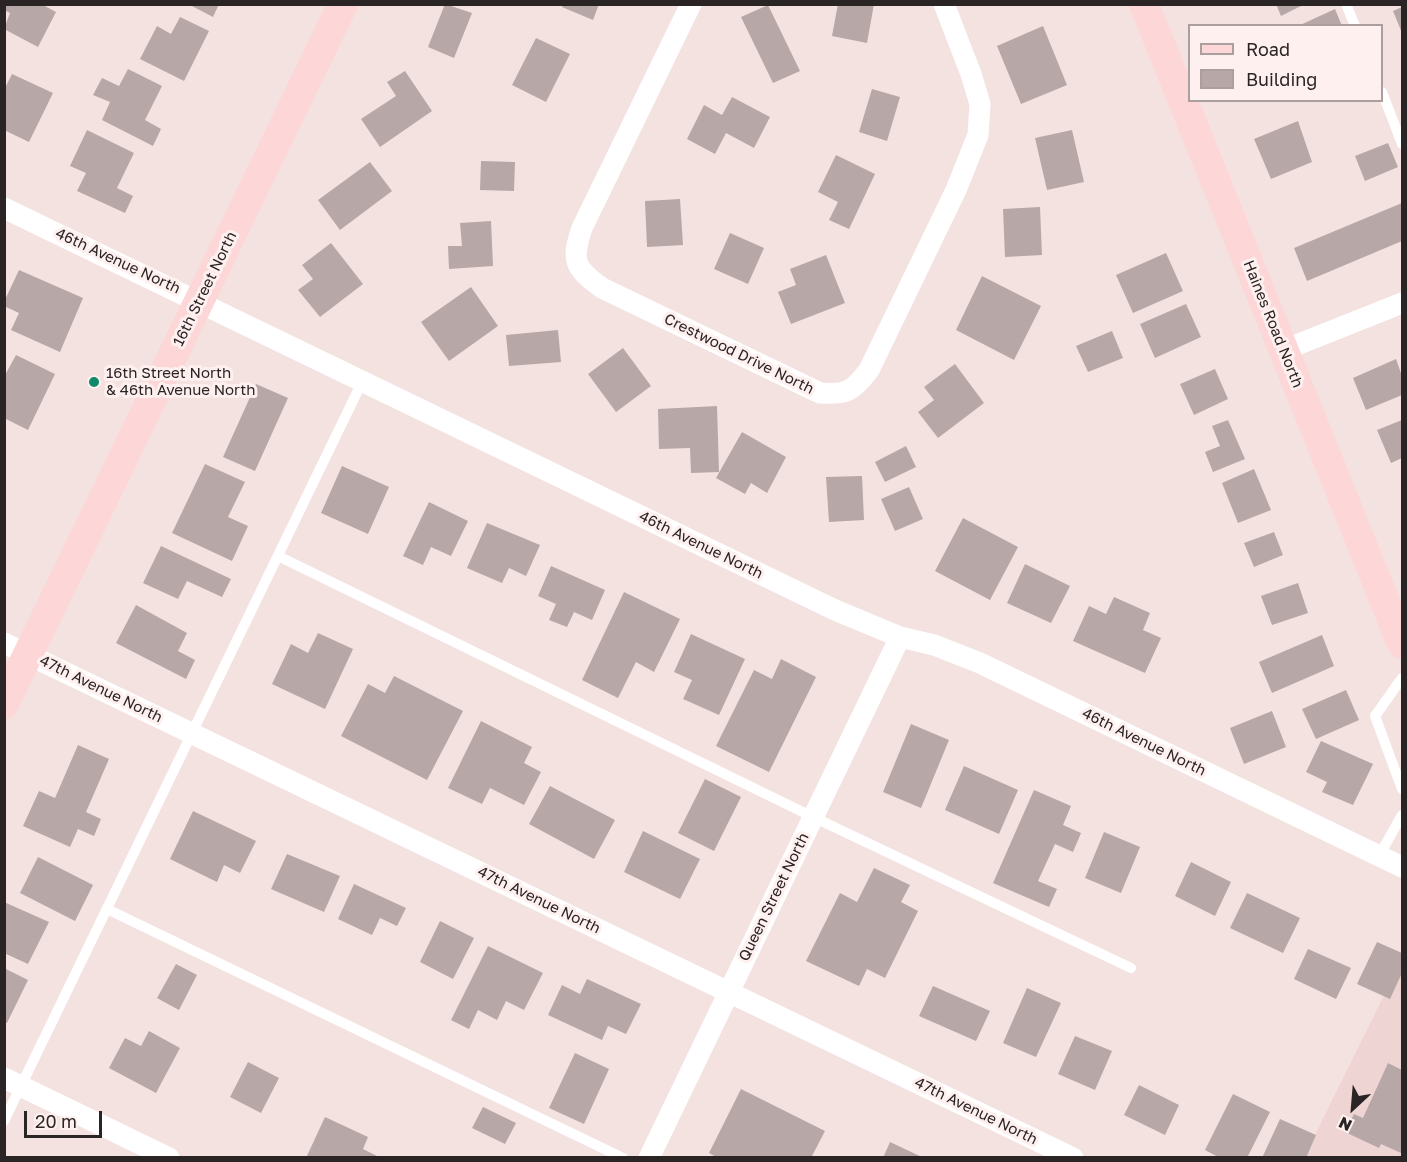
<!DOCTYPE html>
<style>
body{margin:0}
#map{position:relative;width:1407px;height:1162px;overflow:hidden;background:#f4e2e1;font-family:"Golos Text",sans-serif}
canvas{display:block}
.frame{position:absolute;inset:0;border:6px solid #2b2424;pointer-events:none}
.legend{position:absolute;left:1188px;top:24px;width:195px;height:78px;box-sizing:border-box;background:#fff0f0;border:2px solid #aa9e9e;margin:0;padding:8px 10px;list-style:none;font-size:18px;color:#2b2424}
.legend li{display:flex;align-items:center;gap:12px;height:30px}
.legend b{width:30px;border:2px solid #aa9e9e}
.north{position:absolute;left:1323px;top:1078px;width:60px;height:60px;-webkit-text-stroke:4px #fff0f0;paint-order:stroke;rotate:206deg;font-size:16px;font-weight:700;line-height:24px;text-align:center;color:#2b2424}
.north::after{content:'';display:block;margin:auto;width:21px;height:27px;background:#2b2424;clip-path:polygon(50% 0,100% 100%,50% 72%,0 100%)}
.scale{position:absolute;left:24px;top:1111px;width:78px;height:27px;box-sizing:border-box;border:3px solid #2b2424;border-top:0;padding-left:8px;font-size:18px;line-height:21px;white-space:nowrap;color:#2b2424;-webkit-text-stroke:4px #fff0f0;paint-order:stroke}
</style>
<div id="map">
<canvas width="1407" height="1162"></canvas>
<div class="frame"></div>
<ul class="legend">
<li><b style="height:8px;background:#fdd6d7"></b>Road</li>
<li><b style="height:16px;background:#b7a7a6"></b>Building</li>
</ul>
<div class="north">N</div>
<div class="scale">20 m</div>
</div>
<script>
const c = document.querySelector('canvas').getContext('2d');
c.lineJoin = 'round';
function fill(path, color) { c.fillStyle = color; c.fill(path, 'evenodd'); }
function trace(path, color, width, dash) { c.strokeStyle = color; c.lineWidth = width; c.lineCap = dash ? 'butt' : 'round'; c.setLineDash(dash || []); c.stroke(path); }
function label(font, color, halo, rows, align = 'center') {
  c.font = font + ' "Golos Text",sans-serif'; c.lineWidth = 6; c.setLineDash([]); c.textBaseline = 'middle'; c.strokeStyle = halo; c.fillStyle = color; for (const [text, x, y, turn = 0] of rows) {
    c.save(); c.translate(x, y); c.rotate((+turn || 0) * Math.PI / 180); c.textAlign = isNaN(turn) ? turn : align; if (halo) c.strokeText(text, 0, 0); c.fillText(text, 0, 0); c.restore();
  }
}
fill(new Path2D(`
 M1402 959V1157H1304Z`), '#efd4d4');
fill(new Path2D(`
 M4 4H41L56 12 38 47 4 29 10 13 4 10Z
 M188 4H219L213 17Z
 M445 4 472 13 454 58 428 47Z
 M563 4H599L593 20 562 7Z
 M838 4H874L867 43 832 36Z
 M1276 4H1305L1281 16Z
 M768 5 800 71 773 83 741 17Z
 M1402 7V33L1393 11Z
 M1335 9 1342 26H1298Z
 M180 17 209 31 184 81 140 59 157 26 171 34Z
 M1043 26 1067 85 1021 104 997 46Z
 M536 38 570 54 546 102 512 85Z
 M128 69 162 86 145 120 161 129 153 146 102 120 110 102 93 95 102 78 119 86Z
 M405 71 432 111 380 147 361 119 396 96 387 82Z
 M12 74 53 93 29 142 4 130V90Z
 M872 89 900 97 887 141 859 132Z
 M732 97 770 117 754 148 726 133 715 154 687 139 704 105 722 115Z
 M1298 121 1312 162 1271 179 1254 139Z
 M87 130 134 153 117 188 133 196 125 213 77 191 86 173 70 166Z
 M1072 130 1084 182 1047 190 1035 138Z
 M1388 143 1398 167 1365 181 1355 156Z
 M836 155 875 174 849 229 829 220 838 202 818 192Z
 M481 161 515 162 514 191 480 190Z
 M370 162 392 191 340 230 318 200Z
 M680 199 683 245 647 247 645 201Z
 M1402 203V241L1307 281 1294 248Z
 M1040 207 1042 255 1005 257 1003 209Z
 M491 221 493 266 449 269 448 246H462L460 223Z
 M730 233 764 248 748 284 714 269Z
 M331 243 363 284 320 317 298 290 313 279 302 265Z
 M1166 253 1183 291 1133 313 1116 275Z
 M826 255 845 303 791 324 778 292 796 285 790 269Z
 M19 270 83 298 60 352 11 330 19 313 4 306V302Z
 M982 276 1041 306 1014 360 956 330Z
 M471 287 498 326 449 361 421 322Z
 M1186 304 1201 337 1155 358 1140 324Z
 M558 330 561 362 509 366 506 335Z
 M1112 331 1123 358 1088 372 1076 346Z
 M623 348 651 386 616 412 588 374Z
 M16 355 55 374 28 430 4 418V377Z
 M1396 359 1402 376V395L1366 410 1353 378Z
 M955 364 984 403 938 438 918 412 934 400 924 387Z
 M1215 369 1228 399 1194 415 1180 384Z
 M256 384 288 398 255 471 223 457Z
 M717 406 719 472 691 473 690 448 659 449 658 409Z
 M1228 420 1245 459 1213 472 1205 452 1220 446 1212 426Z
 M1402 420V458L1391 463 1377 430Z
 M742 432 786 457 767 493 751 483 745 494 716 478Z
 M906 446 916 467 885 482 875 462Z
 M205 464 245 482 228 517 248 526 232 561 172 533Z
 M342 466 389 487 368 534 321 513Z
 M1254 469 1271 510 1238 523 1222 483Z
 M862 476 864 520 829 522 826 477Z
 M909 487 923 519 895 531 881 499Z
 M429 502 468 521 451 556 431 547 423 565 403 556Z
 M963 518 1018 547 990 600 935 571Z
 M487 523 540 545 526 576 509 568 502 583 467 568Z
 M1274 532 1283 555 1254 567 1244 543Z
 M161 546 231 579 222 597 187 581 178 599 143 583Z
 M1025 564 1070 586 1051 623 1007 603Z
 M551 566 605 590 592 620 574 612 567 627 549 620 556 604 538 596Z
 M1298 583 1308 613 1272 625 1261 596Z
 M624 592 680 619 654 672 636 662 618 698 582 680Z
 M1114 597 1150 613 1143 630 1161 638 1145 673 1073 641 1089 606 1106 614Z
 M136 605 187 633 178 651 195 660 186 679 116 643Z
 M318 633 353 649 325 709 272 684 291 644 308 653Z
 M691 634 745 659 719 715 683 699 692 680 674 672Z
 M1322 635 1334 666 1272 693 1259 662Z
 M781 659 816 677 769 772 716 746 754 670 772 679Z
 M394 676 463 711 427 780 341 736 368 684 385 693Z
 M1346 690 1359 720 1316 739 1302 709Z
 M1272 711 1286 747 1244 764 1230 728Z
 M481 721 532 747 524 763 541 772 524 805 490 788 482 804 448 788Z
 M911 724 949 740 921 808 883 792Z
 M1321 741 1373 764 1353 805 1322 792 1327 782 1306 772Z
 M78 745 109 759 86 812 101 819 94 836 78 829 70 847 23 826 39 791 55 798Z
 M964 766 1018 790 999 834 945 810Z
 M705 779 741 797 714 851 678 833Z
 M550 786 615 820 594 859 529 824Z
 M1034 790 1071 806 1063 825 1081 833 1073 852 1055 844 1038 881 1057 889 1049 907 993 883Z
 M193 811 256 841 240 873 224 865 217 882 170 859Z
 M643 831 700 859 680 899 624 872Z
 M1104 832 1140 847 1121 893 1085 878Z
 M287 854 340 876 324 912 271 889Z
 M38 857 93 885 75 921 20 893Z
 M1191 862 1231 882 1215 916 1175 896Z
 M874 868 910 885 901 902 918 911 885 978 867 969 859 986 806 961 840 893 857 902Z
 M354 884 406 908 397 926 380 918 372 935 338 919Z
 M1247 893 1300 918 1283 953 1230 928Z
 M4 902 49 922 28 964 4 953Z
 M440 921 474 938 453 979 420 962Z
 M1377 942 1402 953V973L1390 999 1357 984Z
 M488 946 543 973 524 1010 506 1001 497 1020 478 1010 469 1029 451 1020Z
 M1308 949 1351 968 1336 999 1294 979Z
 M176 964 197 975 179 1010 157 998Z
 M4 968 28 980 7 1023 4 1021Z
 M587 979 641 1004 626 1034 608 1026 602 1040 548 1015 562 985 580 994Z
 M933 986 990 1011 976 1041 919 1016Z
 M1027 988 1061 1003 1036 1057 1003 1043Z
 M149 1031 180 1048 156 1093 109 1068 125 1038 141 1046Z
 M1075 1036 1112 1051 1095 1090 1058 1074Z
 M575 1053 609 1069 584 1124 549 1108Z
 M248 1062 279 1078 261 1113 230 1097Z
 M1388 1063 1402 1070 1401 1153 1381 1144 1379 1148 1345 1132 1354 1114 1363 1118Z
 M1139 1085 1179 1105 1165 1135 1124 1115Z
 M741 1089 825 1131 811 1158H718L709 1153Z
 M1233 1094 1270 1112 1247 1158H1220L1205 1150Z
 M483 1107 516 1123 505 1144 472 1128Z
 M325 1117 368 1137 363 1149 381 1158H306Z
 M1280 1119 1316 1135 1306 1158H1262Z
 M890 1142 924 1158H883Z`), '#b7a7a6');
trace(new Path2D(`
 M1346 4 1355 26
 M1382 92 1402 144
 M278 556 813 817 1131 968
 M1402 678 1375 716 1402 789
 M1379 856 1402 815
 M107 909 623 1158
 M4 1121 363 380`), '#fff', 10);
trace(new Path2D(`
 M691 4 582 228C571 260 574 268 602 288L820 393C847 395 853 391 869 370L956 190 978 135 980 104 971 74 944 4
 M4 208 835 610 900 637 934 645 980 663 1402 867
 M1284 350 1402 303
 M4 643 1073 1158
 M4 1078 169 1158
 M649 1158 900 637`), '#fff', 21);
trace(new Path2D(`
 M1144 4 1402 644
 M4 704 343 4`), '#fdd6d7', 30);
for (const [x, y, r, color] of [
 [94,382,6,"#0e896b"]
]) { const dot = new Path2D(); dot.arc(x, y, r, 0, 2 * Math.PI); c.fillStyle = color; c.fill(dot); trace(dot, '#fff0f0', 2); }
label('15px', '#2b2424', '#fff0f0', [
 ["46th Avenue North",118,261,25],
 ["16th Street North",205,289,-64],
 ["Haines Road North",1273,324,68],
 ["Crestwood Drive North",739,354,26],
 ["46th Avenue North",701,545,26],
 ["47th Avenue North",101,689,26],
 ["46th Avenue North",1144,742,26],
 ["Queen Street North",774,897,-64],
 ["47th Avenue North",539,900,26],
 ["47th Avenue North",976,1111,26]
]);
label('15px', '#2b2424', '#fff0f0', [
 ["16th Street North",106,373],
 ["& 46th Avenue North",106,390]
], 'left');
</script>
